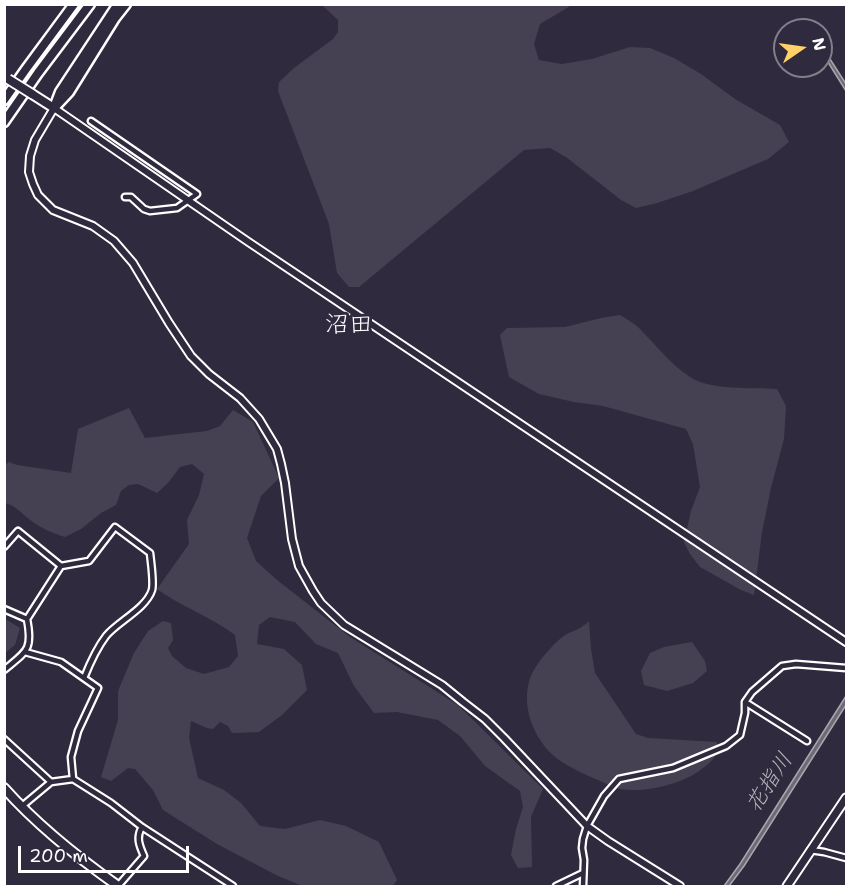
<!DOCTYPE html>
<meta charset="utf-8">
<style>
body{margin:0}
#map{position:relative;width:851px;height:891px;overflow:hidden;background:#2f2a3d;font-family:"Shantell Sans",sans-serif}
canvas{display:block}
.frame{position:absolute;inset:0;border:6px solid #fff;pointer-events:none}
.north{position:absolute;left:773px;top:18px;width:60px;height:60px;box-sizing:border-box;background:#2f2a3d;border:2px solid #827f8b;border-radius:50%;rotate:77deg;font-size:16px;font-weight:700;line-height:24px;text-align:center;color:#fff}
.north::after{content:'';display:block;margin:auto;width:21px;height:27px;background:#ffd166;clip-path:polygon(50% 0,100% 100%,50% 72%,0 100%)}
.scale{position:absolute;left:18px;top:846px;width:171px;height:27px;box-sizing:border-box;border:3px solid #fff;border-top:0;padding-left:8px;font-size:18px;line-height:21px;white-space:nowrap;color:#fff;-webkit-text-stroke:4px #2f2a3d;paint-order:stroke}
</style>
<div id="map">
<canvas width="851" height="891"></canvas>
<div class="frame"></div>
<div class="north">N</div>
<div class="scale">200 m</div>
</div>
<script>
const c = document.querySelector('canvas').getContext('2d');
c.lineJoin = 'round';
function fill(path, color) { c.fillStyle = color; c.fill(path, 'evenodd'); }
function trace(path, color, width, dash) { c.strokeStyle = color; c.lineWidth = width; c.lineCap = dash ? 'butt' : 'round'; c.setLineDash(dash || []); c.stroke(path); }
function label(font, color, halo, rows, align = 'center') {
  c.font = font + ' "Shantell Sans","Klee One",sans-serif'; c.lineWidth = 6; c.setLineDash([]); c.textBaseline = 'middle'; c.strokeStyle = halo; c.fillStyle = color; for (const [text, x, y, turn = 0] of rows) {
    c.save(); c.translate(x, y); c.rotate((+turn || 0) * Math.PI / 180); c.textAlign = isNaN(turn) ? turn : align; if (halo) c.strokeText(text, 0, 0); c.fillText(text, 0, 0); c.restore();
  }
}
fill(new Path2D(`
 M322 5H572L540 24 534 44 539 60 562 64 592 59 630 47 650 48 674 58 701 74 735 99 780 125 789 142 768 159 693 191 657 203 636 208 621 200 566 157 550 148 524 150 359 287H349L337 273 329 224 278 91 279 82 294 68 333 39 338 32V20Z
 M620 315C626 319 634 323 639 328 656 345 670 364 690 377 712 391 750 387 777 389L786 406 784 439 771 488 762 532 754 595 741 590 700 567 690 554 684 542 691 511 700 487 693 444 686 429 603 406 574 402 539 394 509 377 500 335 507 328 565 327 601 318Z
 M129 408 145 438 207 431 220 426 233 410 253 422 279 478 261 496 247 538 256 561 277 580 350 637 458 705 543 789 531 817 532 867 518 868 511 855 516 829 523 807 520 791 485 766 460 736 438 720 397 712 374 713 354 686 338 653 316 644 295 622 270 617 259 625 257 644 284 649 302 665 307 690 282 715 259 732 232 733 228 726 220 722 213 729 207 728 191 721 189 738 198 778 224 790 241 803 260 826 285 829 320 820 346 826 379 842 397 880 393 886H303L278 876 217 844 163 810 153 790 135 769 128 768 111 781 101 777 118 720V691L134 653 148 631 163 621 171 623 173 640 168 648 172 656 186 668 204 674 229 667 238 656 235 635C211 617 182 607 157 589L189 544 187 520 199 495 204 474 192 464 180 467 168 483 157 493 138 484 129 485 121 491 116 505 101 513 81 529 65 537C52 533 40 528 29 519 20 512 16 506 5 503V465L9 462 17 465 71 473 78 429Z
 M5 619 20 628 15 645 5 653Z
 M589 621 591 649 595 673 636 734 648 738 717 742C719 757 710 763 699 771 679 785 644 793 620 789 613 787 605 783 598 780 588 776 562 764 554 756 529 734 517 693 537 665 543 656 556 641 565 635 575 630 581 629 589 621Z
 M692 642 705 661 707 671 693 683 667 691 644 685 641 671 650 653 664 647Z`), '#464152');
const water = new Path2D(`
 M821 45 846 84V91L821 51Z
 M846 696V705L744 866 729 886H724L740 864Z`);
fill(water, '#6d6a77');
trace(water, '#a7a6ad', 1.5);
const minor = new Path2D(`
 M91 121 197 194 177 208 150 211 144 209 131 197H125
 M4 547 18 531 61 566
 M4 609 27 619
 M25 652 61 662 98 688 78 731 71 757 73 779
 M4 670C27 651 33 650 27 619L61 566 89 561 115 527 150 553C151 563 154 582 152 590 146 609 117 622 106 636 96 649 90 663 84 678
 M745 702 807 741
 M4 739 51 782 73 779 111 803 142 827 233 886
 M21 807 51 782
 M810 850 824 852 846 858
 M118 886 144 856C139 845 136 837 142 827
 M556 886 583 873
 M583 886 584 860 582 848 583 839 587 826 604 796 619 779 673 768 726 746 740 735 745 713V702L752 692 782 666 796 664 846 668`);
const tertiary = new Path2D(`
 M680 886 608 841 587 826 504 738 485 719 463 702 442 685 344 625 321 603 313 591 299 566 292 539 285 483 281 464 277 449 259 419 240 398 209 374 191 356 169 323 133 263 114 241 93 226 53 210 38 195 33 184 29 172 30 156 35 140 54 108 247 241 846 642`);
const secondary = new Path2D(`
 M787 886 846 798`);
const primary = new Path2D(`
 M32 94 54 108
 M4 788C38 826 77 857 118 886`);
const motorway = new Path2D(`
 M4 100 26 69 74 4
 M55 105 60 92 118 4
 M54 108 69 92 115 18 126 4
 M4 122 38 73 90 4`);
trace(minor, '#fff', 9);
trace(tertiary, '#fff', 10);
trace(secondary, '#fff', 11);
trace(primary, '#fff', 12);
trace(motorway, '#fff', 13);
trace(minor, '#2f2a3d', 4.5);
trace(tertiary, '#2f2a3d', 6);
trace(secondary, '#2f2a3d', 7);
trace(primary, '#2f2a3d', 8);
trace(motorway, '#2f2a3d', 8);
const primaryBridge = new Path2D(`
 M8 79 32 94`);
trace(primaryBridge, '#fff', 12, []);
trace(primaryBridge, '#2f2a3d', 8);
label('italic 22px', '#b6b4bb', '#2f2a3d', [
 ["花指川",770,783,-57]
]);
label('24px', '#fff', '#2f2a3d', [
 ["沼田",349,326]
]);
</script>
